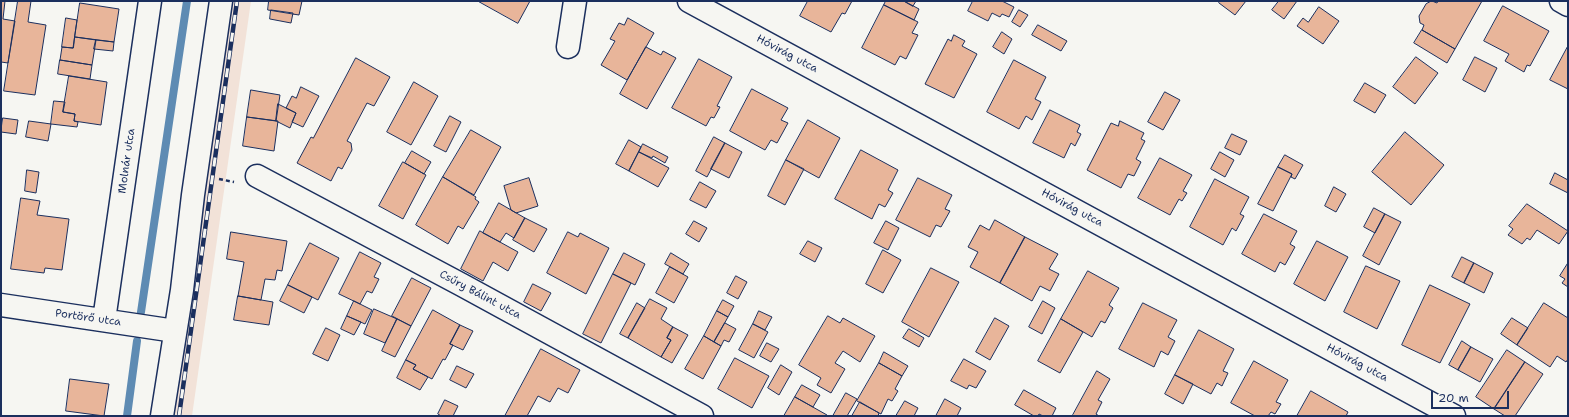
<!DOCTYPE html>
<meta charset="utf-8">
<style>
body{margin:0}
#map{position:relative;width:1569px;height:417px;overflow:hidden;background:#f6f6f2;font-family:"Shantell Sans",sans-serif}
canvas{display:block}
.frame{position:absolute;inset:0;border:2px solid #1b2f5e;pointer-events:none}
.scale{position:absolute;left:1431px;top:391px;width:78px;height:18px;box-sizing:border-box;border:2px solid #1b2f5e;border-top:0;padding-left:5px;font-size:12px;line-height:14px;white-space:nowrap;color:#1b2f5e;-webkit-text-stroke:3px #f6f6f2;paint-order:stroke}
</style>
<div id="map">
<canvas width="1569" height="417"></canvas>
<div class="frame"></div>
<div class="scale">20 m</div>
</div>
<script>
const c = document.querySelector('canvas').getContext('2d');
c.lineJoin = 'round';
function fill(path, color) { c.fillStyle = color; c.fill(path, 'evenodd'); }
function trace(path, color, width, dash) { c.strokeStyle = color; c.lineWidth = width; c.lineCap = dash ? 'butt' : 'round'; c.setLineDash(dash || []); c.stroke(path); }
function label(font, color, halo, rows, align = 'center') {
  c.font = font + ' "Shantell Sans",sans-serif'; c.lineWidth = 3.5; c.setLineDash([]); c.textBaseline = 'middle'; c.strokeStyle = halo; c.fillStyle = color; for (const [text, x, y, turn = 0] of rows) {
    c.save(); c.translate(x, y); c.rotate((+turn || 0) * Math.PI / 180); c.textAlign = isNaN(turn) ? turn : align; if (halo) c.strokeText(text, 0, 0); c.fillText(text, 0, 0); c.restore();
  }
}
fill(new Path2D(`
 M218 1H251L192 416H159Z`), '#f2e2d8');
trace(new Path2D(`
 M141 312 187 1
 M127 416 137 341`), '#5e8bb3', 8);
const building = new Path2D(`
 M1 1H5L3 19 15 21 8 63 1 62Z
 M18 1H31L28 22 46 25 35 95 4 91Z
 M269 1H302L299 15 268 10Z
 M478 1H530L518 23Z
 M808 1H852L845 14 842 13 831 32 800 16Z
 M886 1H904L919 9 914 20 884 5Z
 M904 1H916L913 6Z
 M973 1H1002L1014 7 1009 17 1002 14 1000 17 992 13 988 21 968 11Z
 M1220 1H1246L1235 15 1219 3Z
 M1279 1H1297L1284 19 1272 10Z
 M1432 1 1437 3 1438 1H1482L1455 49 1422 30 1424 25 1420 23 1419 16 1426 4Z
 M80 3 119 9 114 42 75 37Z
 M884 5 918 22 912 33 918 35 906 59 900 56 895 65 862 48Z
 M1503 6 1549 31 1530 66 1527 65 1524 72 1505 61 1509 54 1484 41Z
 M1319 7 1339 21 1323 44 1297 26 1303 18 1308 22Z
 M271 10 293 13 291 23 270 19Z
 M1019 10 1028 15 1020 27 1012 22Z
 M66 18 77 20 73 48 62 47Z
 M628 18 654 33 627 80 601 65 615 41 610 39 619 23 624 25Z
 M1038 25 1067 41 1061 51 1032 35Z
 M1422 30 1455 49 1447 63 1414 43Z
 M1002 32 1012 39 1004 54 993 47Z
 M954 35 965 41 962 46 977 54 954 98 925 84 948 39 951 41Z
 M75 37 96 40 92 65 60 60 62 47 73 48Z
 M96 40 114 42 113 51 94 49Z
 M1568 46V89L1550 80Z
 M646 47 661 55 663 51 676 58 647 109 620 94Z
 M1416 57 1438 73 1415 104 1393 87Z
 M1475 57 1497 68 1485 92 1463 80Z
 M356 58 390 77 374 106 367 103 347 141 351 143 352 150 342 169 338 167 331 181 297 163 311 137 313 138Z
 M699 59 732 77 717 106 720 107 714 118 711 117 706 126 672 108Z
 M60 60 92 65 90 79 58 74Z
 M1014 60 1046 77 1035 99 1041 102 1032 120 1026 116 1019 129 987 112Z
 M69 76 107 82 101 125 74 121 75 114 63 112Z
 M414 82 438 96 411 145 387 132Z
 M1365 83 1386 95 1375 113 1354 101Z
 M301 87 319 96 303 127 292 122 296 113 286 108 292 96 296 98Z
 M752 89 788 108 781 120 788 123 777 143 771 140 765 150 730 131Z
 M251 90 280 95 276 121 247 117Z
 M1165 92 1180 100 1163 130 1148 122Z
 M54 101 65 102 63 112 75 114 74 121 78 122 77 127 51 124Z
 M278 104 296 113 290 128 276 121Z
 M1050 110 1080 125 1077 132 1081 134 1075 146 1071 143 1064 158 1033 143Z
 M450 116 461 122 446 152 434 146Z
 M247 117 278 121 274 151 243 146Z
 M3 118 18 120 16 134 1 132Z
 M808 120 840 138 819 178 786 160Z
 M29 121 51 124 48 141 26 137Z
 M1120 121 1144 133 1141 139 1145 141 1136 159 1141 162 1134 176 1128 174 1121 188 1087 170 1111 123 1118 126Z
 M471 130 501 147 474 195 443 177Z
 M1405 132 1444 165 1411 205 1372 172Z
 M1232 134 1247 141 1240 155 1225 148Z
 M714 137 725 143 707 177 696 171Z
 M629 140 641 147 629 171 616 164Z
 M725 143 742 152 729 178 711 169Z
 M643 144 668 157 665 163 653 156 652 158 639 152Z
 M861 150 898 170 888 190 893 193 885 207 879 204 872 219 835 199Z
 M412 151 431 162 424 174 405 163Z
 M639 152 669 168 658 187 629 171Z
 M1220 152 1234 160 1225 177 1211 169Z
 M1285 155 1303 165 1295 179 1291 177 1292 174 1278 167Z
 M1160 158 1192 175 1183 191 1187 193 1182 201 1179 199 1170 215 1138 198Z
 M786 160 804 169 785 205 768 196Z
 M403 162 426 175 403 219 379 206Z
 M1278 167 1292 174 1273 211 1258 204Z
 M27 170 39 172 36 193 25 191Z
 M1555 173 1568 180V193L1550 184Z
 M443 177 476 197 475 199 479 202 463 229 458 226 448 244 416 225Z
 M529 178 538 206 516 213 511 210 504 186Z
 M918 178 952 195 945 209 950 211 941 227 936 225 930 237 896 220Z
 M1215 179 1249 197 1240 214 1244 216 1236 231 1232 228 1223 245 1190 227Z
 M700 182 716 191 706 208 690 200Z
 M1334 187 1346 194 1336 212 1325 206Z
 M21 198 40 201 37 215 69 219 62 270 45 268 44 273 11 269Z
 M499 203 525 218 514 238 506 233 500 242 483 233Z
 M1527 204 1568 231 1559 244 1537 230 1530 240 1527 238 1522 244 1508 235 1513 229 1509 226Z
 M1374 208 1385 214 1375 233 1364 227Z
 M1264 214 1297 231 1290 244 1295 247 1285 265 1280 262 1275 272 1242 254Z
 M1385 214 1401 222 1379 265 1363 256Z
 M525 218 547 229 534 252 513 240Z
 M995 220 1025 237 1000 283 970 267 978 252 968 247 980 225 989 230Z
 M694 221 707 228 699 242 686 234Z
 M886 221 899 228 888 250 874 243Z
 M480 231 518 252 508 271 493 262 483 281 461 269Z
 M231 232 287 241 282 271 277 270 275 280 265 279 261 300 238 296 244 262 227 259Z
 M568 232 578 237 580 233 609 248 586 294 547 273Z
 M1025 237 1058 254 1049 269 1059 274 1050 291 1040 286 1032 301 1000 283Z
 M808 241 822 248 815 262 800 254Z
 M1317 241 1348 257 1325 301 1294 284Z
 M310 243 339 258 318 300 288 285Z
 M883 250 901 260 883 293 866 284Z
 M360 252 381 263 374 277 379 279 372 293 367 291 360 304 339 294Z
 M624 253 645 264 635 285 613 274Z
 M671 253 689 264 683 274 665 264Z
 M1462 257 1474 263 1464 283 1452 277Z
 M1474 263 1493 273 1484 293 1464 283Z
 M1568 263V287L1562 283 1565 279 1560 276Z
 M1366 266 1400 281 1377 329 1344 312Z
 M670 267 688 277 674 303 656 293Z
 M931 268 959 282 929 337 902 322Z
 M1088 271 1119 288 1109 305 1113 308 1105 323 1101 321 1092 337 1061 319Z
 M613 274 631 283 601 343 583 334Z
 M736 276 747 282 738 299 727 293Z
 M412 278 431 288 411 326 392 316Z
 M533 284 551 293 541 311 524 302Z
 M288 285 312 297 304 313 280 301Z
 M1430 285 1470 304 1440 363 1402 345Z
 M238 296 273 302 269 325 234 320Z
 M650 299 667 308 661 319 673 327 667 338 671 340 661 357 628 338Z
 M723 300 734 306 728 317 717 311Z
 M354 301 372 310 365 324 347 316Z
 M1043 301 1055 308 1042 334 1029 327Z
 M637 303 645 308 628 338 620 334Z
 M1143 303 1177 320 1168 337 1175 341 1168 355 1161 351 1154 367 1119 349Z
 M1544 303 1568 318V359L1566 362 1557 356 1550 367 1517 345Z
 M374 309 397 319 385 343 364 334Z
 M433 310 460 325 450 344 453 345 445 360 443 359 432 379 413 369 416 365 406 360Z
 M717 311 728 317 714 342 704 336Z
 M759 311 772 317 765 330 753 324Z
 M347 316 361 322 354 335 341 329Z
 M828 316 840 323 843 318 875 336 860 362 843 351 835 363 845 369 831 393 817 385 821 378 799 365Z
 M995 318 1009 326 990 360 976 352Z
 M1512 318 1528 328 1517 345 1501 334Z
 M397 319 411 326 395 357 382 351Z
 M1061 319 1083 332 1060 373 1038 361Z
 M725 323 736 329 729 342 724 340 721 346 714 342Z
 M753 324 768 332 754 358 739 350Z
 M460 325 473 331 463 350 450 344Z
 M673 327 688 335 672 363 661 357 671 340 667 338Z
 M326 328 340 335 328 361 313 354Z
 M909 329 924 338 919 347 903 338Z
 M1199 330 1234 349 1223 371 1228 373 1222 386 1217 383 1211 394 1175 375Z
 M704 336 721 346 703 379 685 369Z
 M1462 341 1471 347 1458 370 1449 365Z
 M767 343 779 349 771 362 760 356Z
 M1471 347 1493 359 1480 382 1458 370Z
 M541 349 580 370 568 393 558 388 550 402 538 396 527 416H505Z
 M1507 350 1525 362 1494 409 1476 397Z
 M884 352 908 366 902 376 879 363Z
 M735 358 769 376 752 408 718 389Z
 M964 359 986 371 976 388 969 385 967 389 951 381Z
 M406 360 416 365 413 369 428 377 420 390 397 378Z
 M1254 361 1288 380 1276 402 1281 404 1275 414 1271 412 1268 416H1255L1231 403Z
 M1525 362 1543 374 1515 416H1505L1494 409Z
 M879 363 902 376 895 389 898 391 892 401 888 399 881 414 857 401Z
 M781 365 792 372 779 395 768 388Z
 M457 366 474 374 466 388 450 380Z
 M1097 371 1110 379 1098 400 1102 402 1096 414 1099 416H1074L1073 415Z
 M1175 375 1193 384 1183 404 1165 394Z
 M70 379 109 384 104 416 66 411Z
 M802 385 820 395 813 407 795 397Z
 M1024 390 1056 408 1052 416H1043L1039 414 1038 416H1034L1015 405Z
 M1311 391 1348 412 1346 416H1297Z
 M846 393 857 399 847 416H833Z
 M795 397 827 415 826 416H784Z
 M945 399 961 408 957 416H936Z
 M445 400 458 406 453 416H441L438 414Z
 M905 401 918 408 914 416H896Z
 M860 402 879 413 878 416H852Z`);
fill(building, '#e8b59a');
trace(building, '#1b2f5e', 1);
const minor = new Path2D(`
 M689 1 1454 416
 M1561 1 1568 5
 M568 47 575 1
 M257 176 462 285 702 416
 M1 305 175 331
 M104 320 150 1
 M162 416 182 290 193 195 221 1`);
trace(minor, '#1b2f5e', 25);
trace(new Path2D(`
 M219 179 234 182`), '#1b2f5e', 2.5, [4, 3]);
trace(minor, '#f6f6f2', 22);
const rail = new Path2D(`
 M179 416 237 1`);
trace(rail, '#1b2f5e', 4.5);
trace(rail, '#f6f6f2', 3, [9]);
label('11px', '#1b2f5e', '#f6f6f2', [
 ["Hóvirág utca",787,54,28],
 ["Molnár utca",127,161,-82],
 ["Hóvirág utca",1072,208,28],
 ["Csűry Bálint utca",480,295,28],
 ["Portörő utca",88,318,8],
 ["Hóvirág utca",1357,363,28]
]);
</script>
